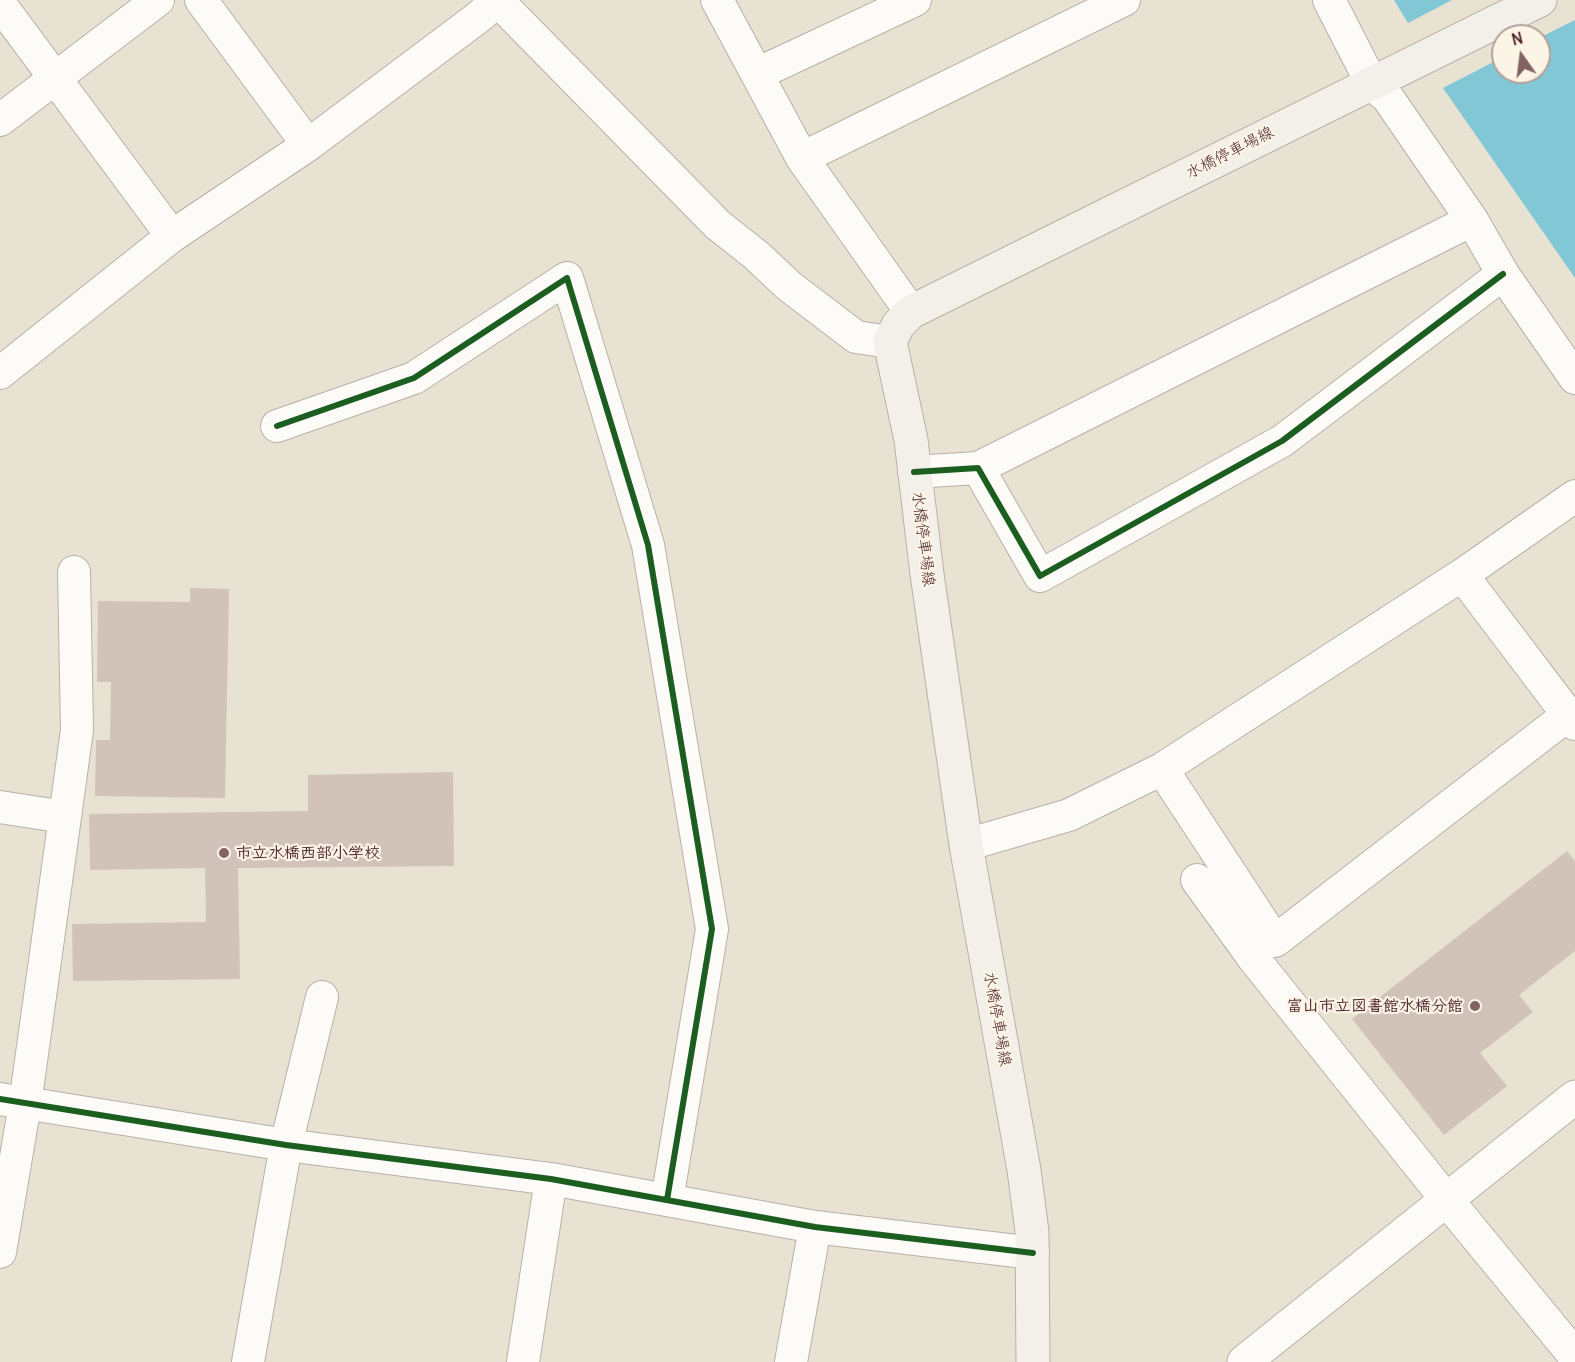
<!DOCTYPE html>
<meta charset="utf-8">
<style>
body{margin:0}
#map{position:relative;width:1575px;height:1362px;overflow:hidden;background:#e8e2d2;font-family:Delius,sans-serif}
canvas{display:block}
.north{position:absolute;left:1491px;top:24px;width:60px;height:60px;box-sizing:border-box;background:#fcf5e5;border:2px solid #b59f9b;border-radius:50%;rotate:346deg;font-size:16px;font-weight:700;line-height:24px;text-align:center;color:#4a1f2b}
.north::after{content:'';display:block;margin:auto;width:21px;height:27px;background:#816365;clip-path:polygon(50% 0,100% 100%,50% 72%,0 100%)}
</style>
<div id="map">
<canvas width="1575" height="1362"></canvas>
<div class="north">N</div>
</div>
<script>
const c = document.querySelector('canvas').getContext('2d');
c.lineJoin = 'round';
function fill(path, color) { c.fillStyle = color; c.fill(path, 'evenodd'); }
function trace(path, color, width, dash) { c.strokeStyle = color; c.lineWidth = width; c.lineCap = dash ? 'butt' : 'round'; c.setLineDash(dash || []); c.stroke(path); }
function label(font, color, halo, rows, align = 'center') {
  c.font = font + ' Delius,"Klee One",sans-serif'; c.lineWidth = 4.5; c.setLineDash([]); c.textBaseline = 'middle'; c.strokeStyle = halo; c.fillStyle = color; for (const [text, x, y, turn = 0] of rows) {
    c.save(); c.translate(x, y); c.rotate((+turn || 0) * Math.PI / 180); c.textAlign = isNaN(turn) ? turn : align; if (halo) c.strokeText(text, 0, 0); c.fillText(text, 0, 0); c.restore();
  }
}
fill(new Path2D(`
 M1394 0H1452L1408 23Z
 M1575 20V278L1443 88 1503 57V72H1539V38Z`), '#82c7d5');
fill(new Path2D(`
 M190 588 229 589 225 798 95 796 96 740H110L111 682H97L98 601 190 602Z
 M453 772 454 866 238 868 240 979 73 981 72 924 206 922 205 868 90 870 89 814 308 811V775Z
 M1567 851 1575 861V951L1519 995 1533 1012 1480 1053 1507 1086 1444 1135 1352 1019Z`), '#d1c2ba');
const minor = new Path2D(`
 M201 0 308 145
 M497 0 718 225 756 255 789 286 856 337 890 342
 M717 0 802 158 911 312
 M1329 0 1372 84 1388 98 1472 220 1503 274 1575 378
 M0 4 172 236
 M757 74 915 0
 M0 120 158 0
 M802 158 1124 0
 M0 373 172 236 308 145 480 16 497 0
 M277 426 414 378 567 278 648 545 712 929 667 1200
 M978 468 1472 220
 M914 472 978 468 1040 576 1282 441 1503 274
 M1462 575 1575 724
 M1162 769 1275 941 1568 715
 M0 807 65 817 77 730 74 572
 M966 845 1069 815 1162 769 1462 575 1575 496
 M1197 880 1254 959 1446 1199
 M0 1099 286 1145 551 1179 815 1227 1033 1253
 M0 1252 25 1104 65 817
 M248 1362 286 1145 322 997
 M523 1362 551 1179
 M791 1362 815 1227`);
const tertiary = new Path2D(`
 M1446 1199 1575 1356
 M1244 1362 1575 1097`);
const secondary = new Path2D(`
 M1033 1362 1032 1232 1024 1170 966 845 927 574 911 440 890 342 898 325 911 312 1540 0`);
trace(minor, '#b9b0a8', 34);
trace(tertiary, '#b9b0a8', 35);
trace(secondary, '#b9b0a8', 35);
trace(minor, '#fcfbf8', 32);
trace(tertiary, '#fcfbf8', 33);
trace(secondary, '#f3f0ea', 33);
trace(new Path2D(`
 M277 426 414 378 567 278 648 545 712 929 667 1200
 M914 472 978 468 1040 576 1282 441 1503 274
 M0 1099 286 1145 551 1179 815 1227 1033 1253`), '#1b5e20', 6);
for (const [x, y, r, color] of [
 [224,853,6,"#816365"],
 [1475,1006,6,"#816365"]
]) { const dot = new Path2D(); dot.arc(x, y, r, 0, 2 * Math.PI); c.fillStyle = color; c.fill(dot); trace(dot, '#fcf5e5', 2); }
label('16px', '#4a1f2b', '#fcf5e5', [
 ["水橋停車場線",1230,153,-27],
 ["水橋停車場線",923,539,83],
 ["水橋停車場線",997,1019,80]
]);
label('bold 16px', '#4a1f2b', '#fcf5e5', [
 ["市立水橋西部小学校",236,853],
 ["富山市立図書館水橋分館",1463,1006,"right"]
], 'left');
</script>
